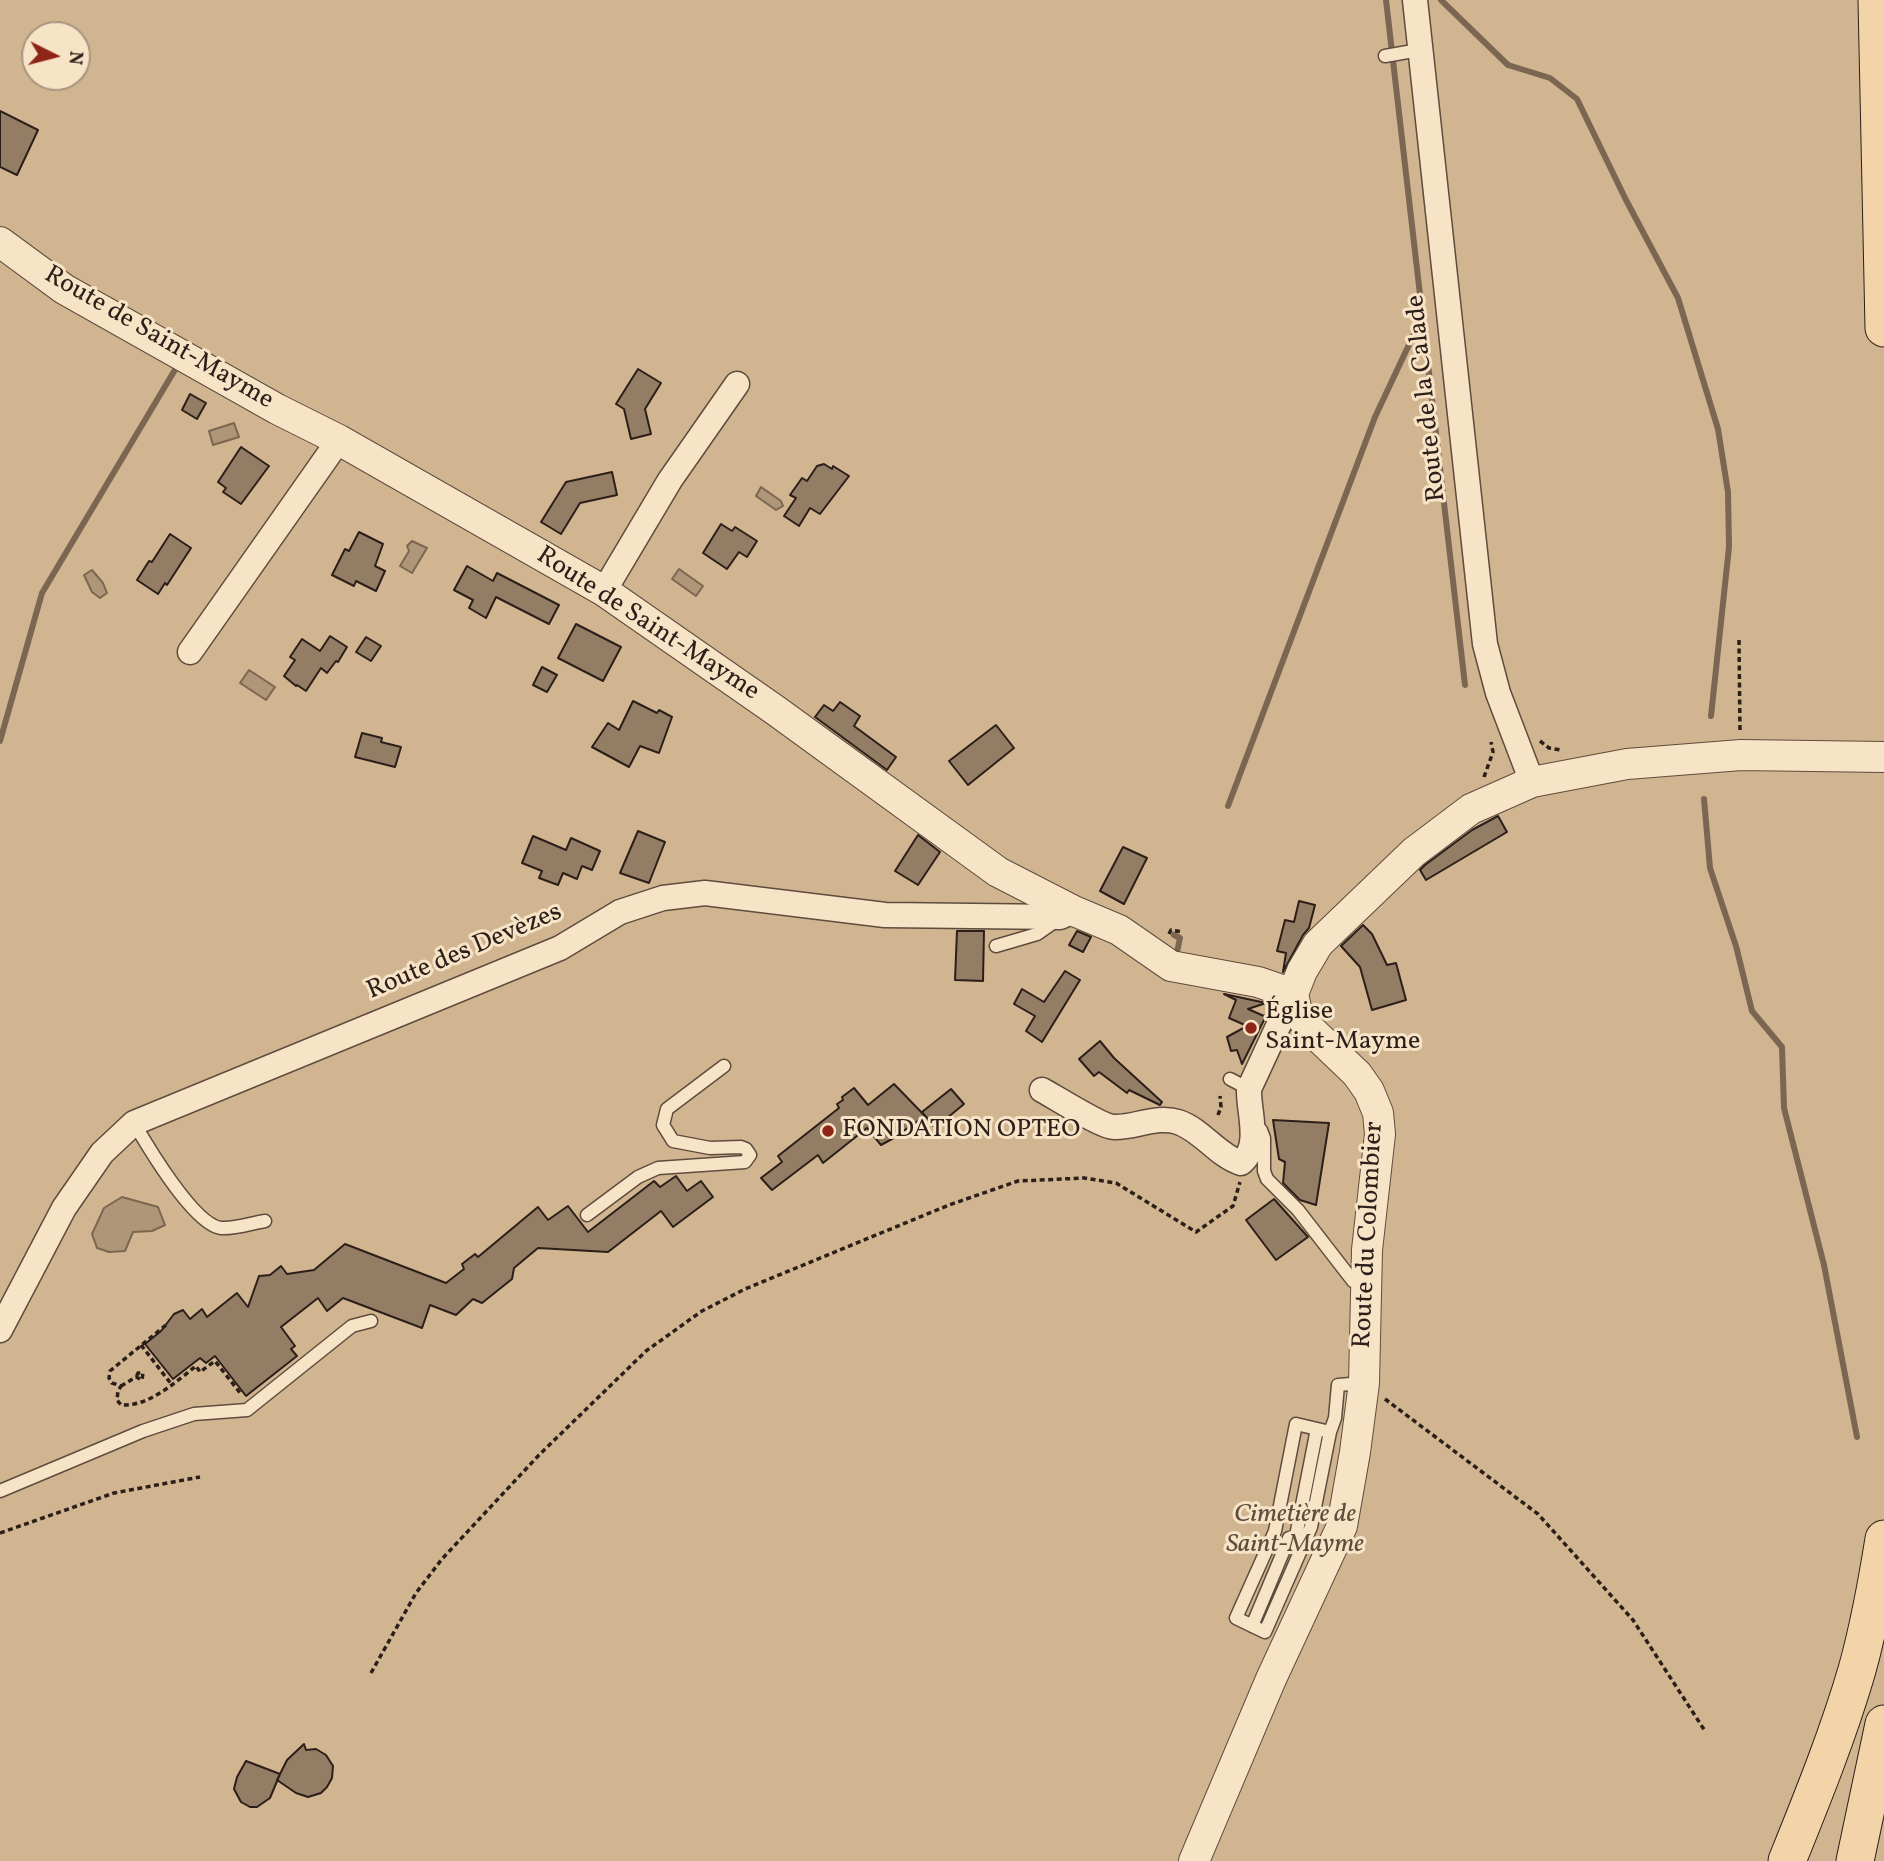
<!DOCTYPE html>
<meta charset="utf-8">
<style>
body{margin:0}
#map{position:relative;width:1884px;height:1861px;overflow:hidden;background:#f3d4a8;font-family:Vollkorn,serif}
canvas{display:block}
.north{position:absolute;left:21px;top:21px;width:70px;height:70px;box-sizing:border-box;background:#f7e3c6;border:2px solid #a69581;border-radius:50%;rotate:96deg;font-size:19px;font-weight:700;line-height:28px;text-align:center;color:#2c1f1a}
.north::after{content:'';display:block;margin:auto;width:24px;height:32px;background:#8f2418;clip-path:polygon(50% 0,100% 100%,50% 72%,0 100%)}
</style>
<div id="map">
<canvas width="1884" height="1861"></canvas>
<div class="north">N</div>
</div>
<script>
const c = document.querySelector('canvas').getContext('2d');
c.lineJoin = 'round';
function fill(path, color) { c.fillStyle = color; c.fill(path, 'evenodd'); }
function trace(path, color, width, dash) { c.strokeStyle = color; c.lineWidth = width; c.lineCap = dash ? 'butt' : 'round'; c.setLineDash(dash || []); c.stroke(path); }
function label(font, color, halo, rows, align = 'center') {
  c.font = font + ' Vollkorn,serif'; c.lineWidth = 6; c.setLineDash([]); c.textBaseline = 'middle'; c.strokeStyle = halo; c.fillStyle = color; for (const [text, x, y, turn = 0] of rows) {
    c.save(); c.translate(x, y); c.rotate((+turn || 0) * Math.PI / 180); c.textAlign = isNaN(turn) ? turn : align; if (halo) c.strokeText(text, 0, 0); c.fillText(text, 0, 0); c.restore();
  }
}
fill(new Path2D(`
 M0 0H1884V1861H0ZM35 35H77V77H35Z`), '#d1b590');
const water = new Path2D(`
 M234 423 239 437 213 445 209 431Z
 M761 487 781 501 783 506 776 510 756 496Z
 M412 541 427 548 412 573 400 566 409 551 407 546Z
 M679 569 703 586 696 596 672 579Z
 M92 570 103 583 107 593 100 598 92 592 84 575Z
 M249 670 275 687 266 700 240 683Z
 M122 1197 158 1207 165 1225 152 1231 133 1232 125 1251 109 1252 97 1248 92 1234 104 1208Z`);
fill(water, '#af9678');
trace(water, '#7b6652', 2);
trace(new Path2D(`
 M1386 0 1465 685
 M1441 0 1508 65 1550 78 1577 99 1626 200 1678 298 1718 429 1728 492 1729 547 1711 716
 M0 741 42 593 179 363
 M1704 799 1710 868 1736 946 1752 1011 1782 1047 1784 1108 1824 1265 1857 1437
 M1228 806 1375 417 1422 317
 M1174 935 1180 938 1176 957`), '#7b6652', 6);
const building = new Path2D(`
 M0 111 38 130 17 175 0 167Z
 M638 369 661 383 645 409 651 434 631 439 624 409 616 404Z
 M190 394 206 403 197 419 182 410Z
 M241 447 269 466 241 504 223 492 226 488 218 482Z
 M824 464 832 469 833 466 849 476 820 514 810 508 799 526 784 516 796 498 790 495 802 478 807 481 817 466Z
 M612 472 617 495 580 503 561 534 541 522 566 482Z
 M721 524 732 531 735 527 757 541 747 557 739 552 727 569 703 553Z
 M359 532 383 544 375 566 385 571 376 591 356 581 354 586 332 575 345 549 349 551Z
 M170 534 191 548 167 585 165 583 158 594 137 580 149 561 152 562Z
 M467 566 493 581 497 573 559 605 549 624 496 597 486 618 469 608 473 600 454 590Z
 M576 624 621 647 603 681 558 658Z
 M330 636 347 647 338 662 336 661 327 673 321 668 306 691 297 685 296 686 284 676 295 660 290 657 302 639 320 651Z
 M366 637 381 646 371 661 356 652Z
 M542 667 557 675 547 692 533 685Z
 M633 701 657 713 659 710 672 717 659 753 640 746 629 767 592 747 608 723 619 730Z
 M840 702 860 716 854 726 896 757 887 770 815 717 824 705 833 711Z
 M996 725 1014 748 968 785 949 761Z
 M362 733 382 738 381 742 401 747 395 767 355 757Z
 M1498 816 1507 832 1426 880 1420 870 1425 865 1472 830Z
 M638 831 665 842 649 883 620 873Z
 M918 835 940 852 918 885 895 871Z
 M533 836 566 850 571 838 600 851 592 870 582 866 577 879 563 873 558 885 539 878 542 871 522 863Z
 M1123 847 1147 858 1124 904 1100 891Z
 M1299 901 1315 905 1309 928 1303 935 1283 972 1286 953 1277 951 1285 920 1294 922Z
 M1363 925 1372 934 1387 965 1396 963 1406 1000 1372 1010 1360 967 1341 946Z
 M957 931H984L983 981 955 980Z
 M1077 931 1091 937 1083 952 1069 945Z
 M1065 971 1080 980 1042 1042 1026 1031 1035 1016 1014 1004 1022 989 1044 1002Z
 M1224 994 1266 1003 1248 1009 1264 1016 1267 1014 1242 1064 1237 1050 1231 1051 1227 1037 1247 1026 1229 1018 1236 1000Z
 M1100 1041 1114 1058 1162 1102 1160 1105 1129 1090 1127 1093 1099 1072 1094 1076 1079 1059Z
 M894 1084 925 1116 892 1139 881 1145 867 1128 823 1163 818 1155 772 1190 761 1178 782 1162 778 1156 839 1108 837 1104 843 1100 842 1097 854 1088 868 1105Z
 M951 1089 964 1104 935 1128 922 1112Z
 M1273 1120 1329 1123 1316 1205 1300 1200 1283 1183 1285 1162 1279 1159Z
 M676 1176 687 1191 701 1181 713 1197 673 1227 661 1211 608 1252 538 1248 514 1268 512 1279 482 1303 473 1299 456 1315 430 1305 422 1328 343 1298 327 1311 318 1298 281 1327 295 1346 291 1349 297 1356 246 1396 215 1356 206 1363 200 1358 173 1379 145 1344 161 1331 174 1314 183 1310 190 1319 202 1309 207 1317 237 1293 248 1307 259 1276 270 1275 281 1266 287 1274 314 1270 345 1244 446 1283 464 1269 462 1264 475 1254 478 1257 538 1207 548 1220 568 1206 588 1232 654 1181 660 1187Z
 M1274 1199 1308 1237 1276 1260 1246 1220Z
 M304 1744 306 1750 316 1749 326 1755 333 1766 332 1778 327 1787 321 1793 308 1797 296 1793 277 1780 287 1760Z
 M246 1761 280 1774 270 1798 257 1807H250L241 1802 234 1789 237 1777Z`);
fill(building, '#937d64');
trace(building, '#2c1f1a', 2);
const service = new Path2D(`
 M1385 56 1419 50
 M996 946 1037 934 1057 920
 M1230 1079 1249 1089
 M134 1123C148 1147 194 1225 221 1228 235 1229 252 1223 265 1221
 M1261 1130 1264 1138V1171L1267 1179 1298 1210 1353 1281 1364 1285
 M587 1215 638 1177 658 1168 745 1162 750 1155 746 1149 741 1147 710 1148 673 1141 663 1125 667 1109 724 1066
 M1296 1424 1330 1432 1311 1527 1265 1632 1236 1618 1275 1531Z
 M1330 1432 1335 1418 1338 1385 1363 1383
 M0 1491 143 1431 194 1414 247 1410 352 1326 371 1321
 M1295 1541 1317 1429
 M1252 1626 1289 1538`);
const minor = new Path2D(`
 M1415 0 1485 644 1498 693 1532 782
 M604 591 670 480 737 384
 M190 652 339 440
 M1042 1090C1055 1097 1102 1127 1114 1127 1134 1128 1157 1115 1178 1122 1202 1130 1218 1156 1241 1163 1262 1146 1248 1111 1249 1089L1293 994
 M0 1330 64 1208 102 1153 134 1123 560 948 620 912 663 898 705 893 885 915 1060 917 1074 911`);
const tertiary = new Path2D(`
 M0 242 64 289 277 409 339 440 604 591 775 710 998 872 1074 911 1119 930 1171 966 1258 982 1293 994
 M1194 1861 1271 1679 1342 1526 1355 1452 1364 1383 1367 1250 1380 1134 1378 1113 1369 1091 1357 1074 1310 1029 1297 1012 1293 994 1302 971 1318 944 1414 852 1471 809 1532 782 1627 764 1741 755 1884 757`);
const primary = new Path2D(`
 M1877 0 1884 328
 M1787 1861C1812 1799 1838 1735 1857 1670 1869 1627 1877 1583 1884 1539
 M1855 1861 1884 1724`);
trace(service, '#5e4c3e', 15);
trace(minor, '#5e4c3e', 27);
trace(tertiary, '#5e4c3e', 32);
trace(primary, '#2c1f1a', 39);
trace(new Path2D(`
 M1739 640 1740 732
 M1540 741 1549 748 1561 750
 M1484 777 1493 752 1491 742
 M1169 934 1171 930 1183 932
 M1218 1115 1221 1107 1220 1096
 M166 1325 110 1371 109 1378 112 1383 121 1386 118 1391 117 1400 121 1405C148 1407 176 1382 196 1366L200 1372 215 1361 241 1394
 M141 1345 172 1385
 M121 1386 136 1377 142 1380 143 1373H138L136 1377
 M1385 1399 1538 1514 1633 1620 1705 1731
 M0 1533 114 1493 200 1477
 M371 1673 416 1593 442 1559 539 1455 646 1351 702 1311 745 1289 949 1205 1018 1181 1084 1178 1116 1183 1196 1232 1233 1206 1240 1182`), '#2c1f1a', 3.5, [5, 3.5]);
trace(service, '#f7e3c6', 12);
trace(minor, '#f7e3c6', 24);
trace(tertiary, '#f7e3c6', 30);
trace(primary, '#f3d4a8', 37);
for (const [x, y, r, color] of [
 [1251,1028,7,"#8f2418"],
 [828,1131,7,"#8f2418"]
]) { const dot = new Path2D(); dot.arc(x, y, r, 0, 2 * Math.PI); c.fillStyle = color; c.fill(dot); trace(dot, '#f7e3c6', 2.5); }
label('26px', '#2c1f1a', '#f7e3c6', [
 ["Route de Saint-Mayme",158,339,30],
 ["Route de la Calade",1428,398,-96],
 ["Route de Saint-Mayme",647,625,33],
 ["Route des Devèzes",465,953,-23],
 ["Route du Colombier",1370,1235,-87]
]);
label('26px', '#2c1f1a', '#f7e3c6', [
 ["Église",1265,1013],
 ["Saint-Mayme",1265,1043],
 ["FONDATION OPTEO",842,1131]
], 'left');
label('italic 26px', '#5e4c3d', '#f7e3c6', [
 ["Cimetière de",1295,1516],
 ["Saint-Mayme",1295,1546]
]);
</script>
